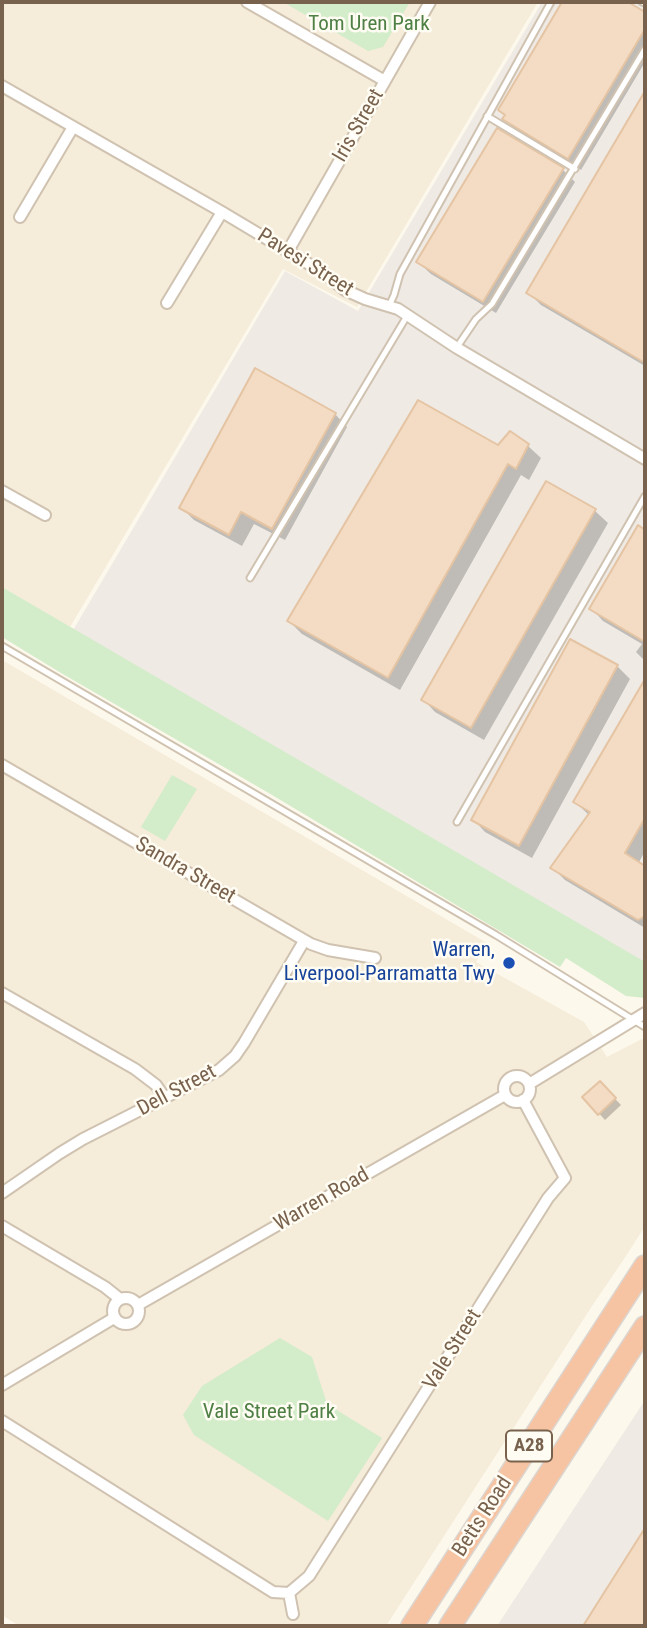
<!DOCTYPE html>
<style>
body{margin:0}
#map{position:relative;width:647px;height:1628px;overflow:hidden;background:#fdf8ec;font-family:"Roboto Condensed",sans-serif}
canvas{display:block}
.frame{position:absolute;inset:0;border:4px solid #79624d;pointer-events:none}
</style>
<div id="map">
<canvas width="647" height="1628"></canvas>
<div class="frame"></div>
</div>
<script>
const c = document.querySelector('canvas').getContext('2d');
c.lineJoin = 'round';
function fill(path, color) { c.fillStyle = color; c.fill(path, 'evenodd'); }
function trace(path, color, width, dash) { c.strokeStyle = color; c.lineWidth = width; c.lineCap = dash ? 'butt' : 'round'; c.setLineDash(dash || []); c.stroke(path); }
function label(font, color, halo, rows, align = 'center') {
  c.font = font + ' "Roboto Condensed",sans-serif'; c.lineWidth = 5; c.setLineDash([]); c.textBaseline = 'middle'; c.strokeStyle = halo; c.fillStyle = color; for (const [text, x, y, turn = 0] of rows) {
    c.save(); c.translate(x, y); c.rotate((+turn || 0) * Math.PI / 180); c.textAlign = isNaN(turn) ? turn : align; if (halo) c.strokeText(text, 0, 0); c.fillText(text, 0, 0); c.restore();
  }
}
fill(new Path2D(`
 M2 2H538L357 307 283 269 70 627 2 587Z
 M2 660 487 943 476 962 584 1022 607 1057 642 1039 645 1041V1226L624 1259 592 1306 386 1626H19L2 1615Z`), '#f5ecda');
fill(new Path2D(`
 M542 2H645V974L69 637 285 271 358 311Z
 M645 1400V1626H497Z`), '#efeae4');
fill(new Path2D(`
 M283 2H410L383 47 368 51Z
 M2 587 645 962V998L626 996 566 958 560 967 267 792 61 673 2 637Z
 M172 775 197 789 165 841 141 827Z
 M280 1338 312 1357 327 1404 382 1438 328 1521 194 1435 183 1415 202 1386Z`), '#d3ecc9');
fill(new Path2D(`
 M564 2H625L645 14V62L581 170 517 131 505 119 506 116 500 110Z
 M645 95V366L541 305 529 293Z
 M563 170 575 182 496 313 431 274 418 262Z
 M335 414 347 427 285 540 254 524 242 546 194 520 181 507Z
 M510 433 528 446 541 458 529 480 521 475 400 690 302 634 289 621 498 447Z
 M546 483 595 511 608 523 484 740 435 712 423 699Z
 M639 528 645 532V661L636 652 642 644 603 621 591 608Z
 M617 666 630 679 532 858 485 832 473 819Z
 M645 683V851L638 864 645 868V928L565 880 553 868 589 815 575 802Z
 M600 1083 621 1105 605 1120 584 1097Z
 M645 1531V1626H585Z`), '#0003');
const building = new Path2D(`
 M562 2H628L645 12V29L568 159 502 119 505 115 498 110Z
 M645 91V363L526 293Z
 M497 128 564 168 483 302 416 262Z
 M255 368 336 413 272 529 241 512 229 535 179 508Z
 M418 400 498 445 510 431 529 444 516 469 508 464 388 678 287 621Z
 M546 481 596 509 471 728 421 700Z
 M638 525 645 530V642L589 609Z
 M570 639 618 665 519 846 471 820Z
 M645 679V818L625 853 645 866V916L638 920 550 868 590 812 573 802Z
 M600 1081 616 1098 598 1115 582 1097Z
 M645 1528V1626H583Z`);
fill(building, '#f3dcc3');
trace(building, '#e5c4a3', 2);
const lane = new Path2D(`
 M642 2 645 3
 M487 116 575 169
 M389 306 394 295 400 274 551 2
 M457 347 476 319 492 304 645 49
 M250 578 407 316
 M2 646 496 935 645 1027
 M457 822 645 496`);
const street = new Path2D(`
 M247 2 385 81
 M2 86 222 212 324 273 345 290 365 299 398 309 457 348 645 459
 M20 217 73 127
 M288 251 430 2
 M167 303 222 212
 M2 491 45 515
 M2 765 311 944 328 950 375 958
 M2 993 135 1069 156 1085 165 1098
 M504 1089a13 13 0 1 1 26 0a13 13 0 1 1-26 0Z
 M529 1084 645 1013
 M2 1193 60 1153 83 1139 219 1070 235 1056 244 1043 304 941
 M2 1226 105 1287 120 1299
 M113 1311a13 13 0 1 1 26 0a13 13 0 1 1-26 0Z
 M138 1305 505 1095
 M2 1385 114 1318
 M2 1421 273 1592 289 1593 309 1576 548 1198 565 1178 523 1100
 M289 1593 293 1614`);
const highway = new Path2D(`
 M412 1626 645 1266
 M450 1626 645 1327`);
trace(lane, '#d0c2b0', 9);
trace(street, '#d0c2b0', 14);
trace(highway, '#dcd6d1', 24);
trace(lane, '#fff', 5);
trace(street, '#fff', 10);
trace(highway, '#f6c3a3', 21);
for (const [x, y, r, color] of [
 [509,963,7,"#1a4fb4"]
]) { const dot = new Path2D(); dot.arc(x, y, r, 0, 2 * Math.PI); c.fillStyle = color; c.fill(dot); trace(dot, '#fffcf3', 2.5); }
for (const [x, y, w] of [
 [529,1446,46]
]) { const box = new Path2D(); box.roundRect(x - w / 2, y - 15.5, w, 31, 5); c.fillStyle = '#fffcf3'; c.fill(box); trace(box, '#79624d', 2); }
label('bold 19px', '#79624d', null, [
 ["A28",529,1446]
]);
label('21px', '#4e7f44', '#fffcf3', [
 ["Tom Uren Park",369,25],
 ["Vale Street Park",269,1413]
]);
label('21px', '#79624d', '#fffcf3', [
 ["Iris Street",359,126,-60],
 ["Pavesi Street",305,263,32],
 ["Sandra Street",185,871,30],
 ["Dell Street",177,1091,-28],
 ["Warren Road",322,1200,-30],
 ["Vale Street",453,1350,-58],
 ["Betts Road",483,1517,-57]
]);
label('21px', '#164399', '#fffcf3', [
 ["Warren,",495,951],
 ["Liverpool-Parramatta Twy",495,975]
], 'right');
</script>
